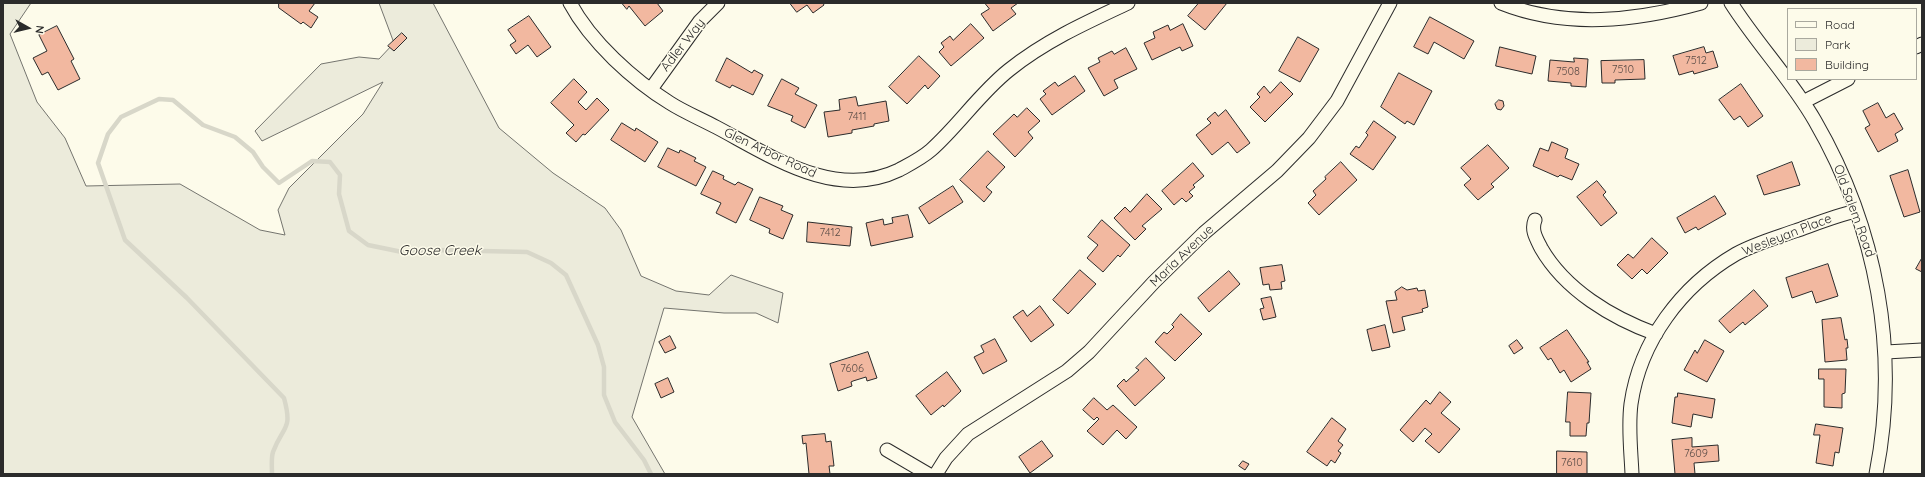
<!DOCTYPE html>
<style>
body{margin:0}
#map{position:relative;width:1925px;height:477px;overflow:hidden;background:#fdfbea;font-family:Quicksand,sans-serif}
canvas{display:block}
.frame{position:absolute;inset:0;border:4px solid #2b2b2b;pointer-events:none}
.legend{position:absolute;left:1787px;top:8px;width:130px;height:72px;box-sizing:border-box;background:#fdfbea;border:1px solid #a9a89e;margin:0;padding:5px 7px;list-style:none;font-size:12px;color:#2b2b2b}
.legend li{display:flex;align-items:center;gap:8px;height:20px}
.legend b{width:20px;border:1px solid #a9a89e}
.north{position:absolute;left:8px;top:8px;width:40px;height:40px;-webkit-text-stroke:3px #fdfbea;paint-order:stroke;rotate:98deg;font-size:11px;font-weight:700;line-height:16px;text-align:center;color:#2b2b2b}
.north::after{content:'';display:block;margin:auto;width:14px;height:18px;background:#2b2b2b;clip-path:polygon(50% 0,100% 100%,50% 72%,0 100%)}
</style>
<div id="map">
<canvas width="1925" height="477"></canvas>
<div class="frame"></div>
<ul class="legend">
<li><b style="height:5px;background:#fdfbea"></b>Road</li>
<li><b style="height:11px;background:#ecebdb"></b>Park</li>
<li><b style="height:11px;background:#f2b8a0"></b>Building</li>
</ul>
<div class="north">N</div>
</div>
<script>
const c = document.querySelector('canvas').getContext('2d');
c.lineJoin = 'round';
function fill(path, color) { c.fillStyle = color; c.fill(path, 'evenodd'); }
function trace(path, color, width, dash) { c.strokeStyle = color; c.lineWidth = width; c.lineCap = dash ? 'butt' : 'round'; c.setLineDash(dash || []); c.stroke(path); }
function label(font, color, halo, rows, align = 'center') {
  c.font = font + ' Quicksand,sans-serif'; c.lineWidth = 3; c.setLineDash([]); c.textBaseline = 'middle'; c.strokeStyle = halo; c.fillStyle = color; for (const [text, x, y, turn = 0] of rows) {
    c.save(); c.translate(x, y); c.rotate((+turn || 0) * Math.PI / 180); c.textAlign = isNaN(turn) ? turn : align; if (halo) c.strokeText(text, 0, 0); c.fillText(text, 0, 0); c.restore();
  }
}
const green = new Path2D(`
 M3 3H31L10 34 37 102 65 138 86 186 180 184 260 230 285 235 278 210 289 188 363 114 383 82 262 141 255 131 321 64 359 57 379 59 394 43 379 3H433L499 128 553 173 605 208 621 230 641 276 676 291 709 295 731 275 783 293 778 323 756 313H724L664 308 632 417 665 474H3Z`);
fill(green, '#ecebdb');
trace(green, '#74746e', 1);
trace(new Path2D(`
 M272 474C272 467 271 458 273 452 283 425 293 431 284 398L187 298 125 240 98 163 108 134 121 117 159 99 173 100 203 125 235 137 253 152 263 167 279 183 312 161 330 162 340 175 339 194 349 231 368 245 402 252 437 250 527 252 551 263 566 275 598 345 604 367V395L615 422 644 460 651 474`), '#d8d7c9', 4.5);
const building = new Path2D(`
 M279 3H315L309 11 318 17 311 28 303 22 301 24 279 8Z
 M622 3H657L663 11 645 26 629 6 627 9Z
 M790 3H823L824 5 813 13 807 5 797 12Z
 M985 3H1018L1011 8 1016 14 993 31 981 14 989 9Z
 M1199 3H1227L1205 30 1188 16Z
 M529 16 551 47 537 57 528 45 516 54 510 45 516 41 508 30Z
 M1430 17 1474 41 1464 59 1434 42 1428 54 1414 47Z
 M971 24 984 38 951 66 939 52 944 47 941 43 950 36 953 40Z
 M1183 24 1193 46 1182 51 1180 47 1152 60 1144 43 1155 38 1153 32 1168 25 1170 30Z
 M57 26 74 59 71 61 80 79 58 90 48 72 42 75 33 58 47 51 39 35Z
 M402 33 407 38 394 51 388 46Z
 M1298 37 1319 49 1300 82 1279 71Z
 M1500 47 1536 56 1532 74 1496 66Z
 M1704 47 1706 53 1713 51 1718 67 1694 74 1693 71 1679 75 1673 56Z
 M1126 48 1137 69 1114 80 1118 88 1104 96 1088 68 1100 62 1098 58 1112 51 1114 54Z
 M919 56 940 76 928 89 925 85 907 104 889 87Z
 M727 58 752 73 754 70 763 75 753 95 732 85 730 88 716 81Z
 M1574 58 1588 59 1586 87 1571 86V83L1548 81 1550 60 1574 62Z
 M1644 60 1645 79 1615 80V83H1602L1601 61Z
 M1399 73 1432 91 1414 125 1407 121 1405 124 1381 107Z
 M1075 76 1085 91 1052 115 1040 99 1046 94 1043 91 1055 82 1058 86Z
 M574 79 587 92 578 102 586 110 597 98 609 110 585 135 583 134 576 142 566 133 574 125 551 103Z
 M782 79 799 88 795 94 817 105 805 128 791 121 793 116 768 106Z
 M1281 82 1293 94 1265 122 1250 107 1260 97 1257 94 1264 86 1270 93Z
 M1741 84 1763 116 1748 127 1740 116 1734 120 1719 100Z
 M856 97 858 106 886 101 889 121 874 124V126L852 130V133L828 137 824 112 840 110 839 100Z
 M1499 100 1503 101 1504 106 1501 110 1497 109 1495 104Z
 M1878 103 1886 118 1894 113 1903 129 1895 134 1898 141 1878 152 1865 128 1870 125 1863 111Z
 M1027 108 1040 121 1028 132 1033 138 1015 157 993 134 1014 114 1017 117Z
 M1226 110 1250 143 1237 153 1228 142 1212 155 1196 135 1211 123 1207 119 1215 112 1218 116Z
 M1374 121 1396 137 1373 170 1350 154 1356 146 1359 148 1368 135 1366 133Z
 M622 123 635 131 636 128 658 142 645 162 611 140Z
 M1552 142 1568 149 1565 158 1579 164 1572 180 1560 175 1558 177 1533 166 1540 148 1548 151Z
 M1488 145 1509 168 1491 184 1494 187 1478 200 1464 185 1471 179 1461 168Z
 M668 148 679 153 680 150 696 158 694 161 706 167 696 186 658 167Z
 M988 151 1005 167 986 187 992 192 984 202 960 180Z
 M1341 162 1357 180 1319 215 1308 203 1316 195 1313 191 1326 179 1325 177Z
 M1792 162 1800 185 1764 195 1757 176Z
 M1193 163 1204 176 1193 185 1195 187 1189 192 1193 196 1186 202 1182 198 1174 205 1162 191Z
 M1908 170 1920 212 1904 217 1890 176Z
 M713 171 724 176 723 179 735 185 738 182 753 189 736 223 716 213 721 203 701 194Z
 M1597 181 1606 192 1603 195 1617 213 1601 226 1577 197Z
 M953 186 963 202 929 224 919 208Z
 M1147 194 1162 209 1142 226 1146 229 1135 240 1114 218 1125 207 1130 212Z
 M1715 196 1726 214 1698 230 1696 227 1685 233 1677 218Z
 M760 197 783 206 781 210 793 215 783 239 769 233 770 229 750 220Z
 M908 215 913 237 871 246 866 223 883 219 884 225 893 223 892 218Z
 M1102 220 1130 245 1120 257 1118 255 1103 272 1087 258 1098 245 1088 237Z
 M808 222 852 227 850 246 807 242Z
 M1652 238 1668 253 1647 274 1642 269 1632 279 1617 265 1628 254 1633 258Z
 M1922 258V272L1916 269Z
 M1828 264 1838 296 1816 303 1812 291 1792 298 1786 278Z
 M1282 265 1285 281 1281 282 1282 289 1270 290 1269 284 1263 285 1260 268Z
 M1080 270 1096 284 1068 314 1053 300Z
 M1229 271 1240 284 1209 312 1198 298Z
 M1402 287 1407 290 1417 288 1418 291 1425 290 1428 307 1422 309 1423 312 1402 317 1405 330 1393 333 1386 301 1397 300 1395 292Z
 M1754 290 1768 306 1745 325 1743 322 1730 333 1719 321Z
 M1271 297 1276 317 1263 320 1260 309 1264 308 1261 299Z
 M1040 306 1054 325 1031 342 1013 317 1023 310 1027 316Z
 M1181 314 1202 334 1175 361 1155 342 1164 332 1167 334 1174 327 1172 325Z
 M1841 318 1845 340 1847 339 1848 348H1846L1847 360 1825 362 1822 320Z
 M1385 325 1390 347 1372 351 1367 330Z
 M1567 330 1589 362H1587L1591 369 1571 382 1564 370 1560 373 1551 358 1548 360 1540 348Z
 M670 336 676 348 665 353 659 342Z
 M995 339 1007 361 983 374 974 357 984 352 981 346Z
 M1517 340 1523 348 1514 354 1509 346Z
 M1705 340 1724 351 1707 382 1684 370 1695 350 1697 353Z
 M868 352 877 378 867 381 866 377 853 381 851 382 852 386 838 391 830 364Z
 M1146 358 1165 378 1135 406 1117 386 1124 379 1126 382 1139 370 1136 368Z
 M1819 369H1846L1845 393 1842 394V408L1824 407V379H1819Z
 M947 372 961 391 944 407 943 405 931 415 916 396Z
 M668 378 674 392 661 398 655 384Z
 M1440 392 1451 402 1441 413 1460 429 1439 453 1425 441 1432 434 1425 428 1413 442 1400 430 1426 400 1430 404Z
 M1568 392 1591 393 1589 423H1587L1586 436H1570V422H1566Z
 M1678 393 1715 399 1712 418 1693 414 1691 427 1672 423 1675 397H1677Z
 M1094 398 1107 410 1113 405 1137 427 1126 439 1117 430 1103 445 1087 431 1099 419 1097 417 1094 420 1083 410Z
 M1332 418 1346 429 1338 441 1343 445 1338 451 1341 453 1335 463 1331 460 1327 466 1307 452Z
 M1816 424 1843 428 1839 453 1835 452 1833 466 1816 463 1820 435H1814Z
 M825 434 826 442 831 441 834 466H829L830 474H809L806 443 803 444 802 436Z
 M1692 438V447L1718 445 1719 461 1694 463 1695 474H1675L1672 440Z
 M1042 441 1053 456 1030 473 1019 457Z
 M1557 451 1587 452V474H1557Z
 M1243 461 1249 464 1245 470 1239 466Z`);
fill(building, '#f2b8a0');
trace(building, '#2b2b2b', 1);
const minor = new Path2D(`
 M570 3C591 42 633 80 670 103 684 112 701 119 716 127 771 156 835 201 899 170 910 164 922 158 931 150 959 125 980 93 1009 70 1045 41 1087 22 1128 3
 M1501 3C1566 29 1636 21 1701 3
 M1731 3C1757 44 1791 79 1815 121 1877 228 1900 353 1876 474
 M1916 47 1922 44
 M651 89 700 21 718 3
 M1803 102 1848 79
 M1535 220C1531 230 1536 238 1541 248 1565 290 1612 318 1656 334
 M1886 352 1922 350
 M887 450 928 474
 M936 474 946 458 968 434 1067 371 1089 352 1154 282 1204 233 1277 171 1309 138 1337 101 1390 3
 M1632 474C1631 451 1628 427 1631 404 1640 341 1681 286 1736 254 1754 244 1775 238 1795 231 1815 224 1835 216 1856 211`);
trace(minor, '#2b2b2b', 15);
trace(minor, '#fdfbea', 13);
label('11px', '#5d4e48', null, [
 ["7512",1696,61],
 ["7510",1623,70],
 ["7508",1568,72],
 ["7411",857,117],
 ["7412",830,233],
 ["7606",852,369],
 ["7609",1696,454],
 ["7610",1572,463]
]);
label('13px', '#2b2b2b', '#fdfbea', [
 ["Adler Way",683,45,-52],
 ["Glen Arbor Road",770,153,25],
 ["Old Salem Road",1854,211,70],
 ["Wesleyan Place",1787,235,-21],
 ["Maria Avenue",1182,256,-44]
]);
label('italic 14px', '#2b2b2b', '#fdfbea', [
 ["Goose Creek",440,251]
]);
</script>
